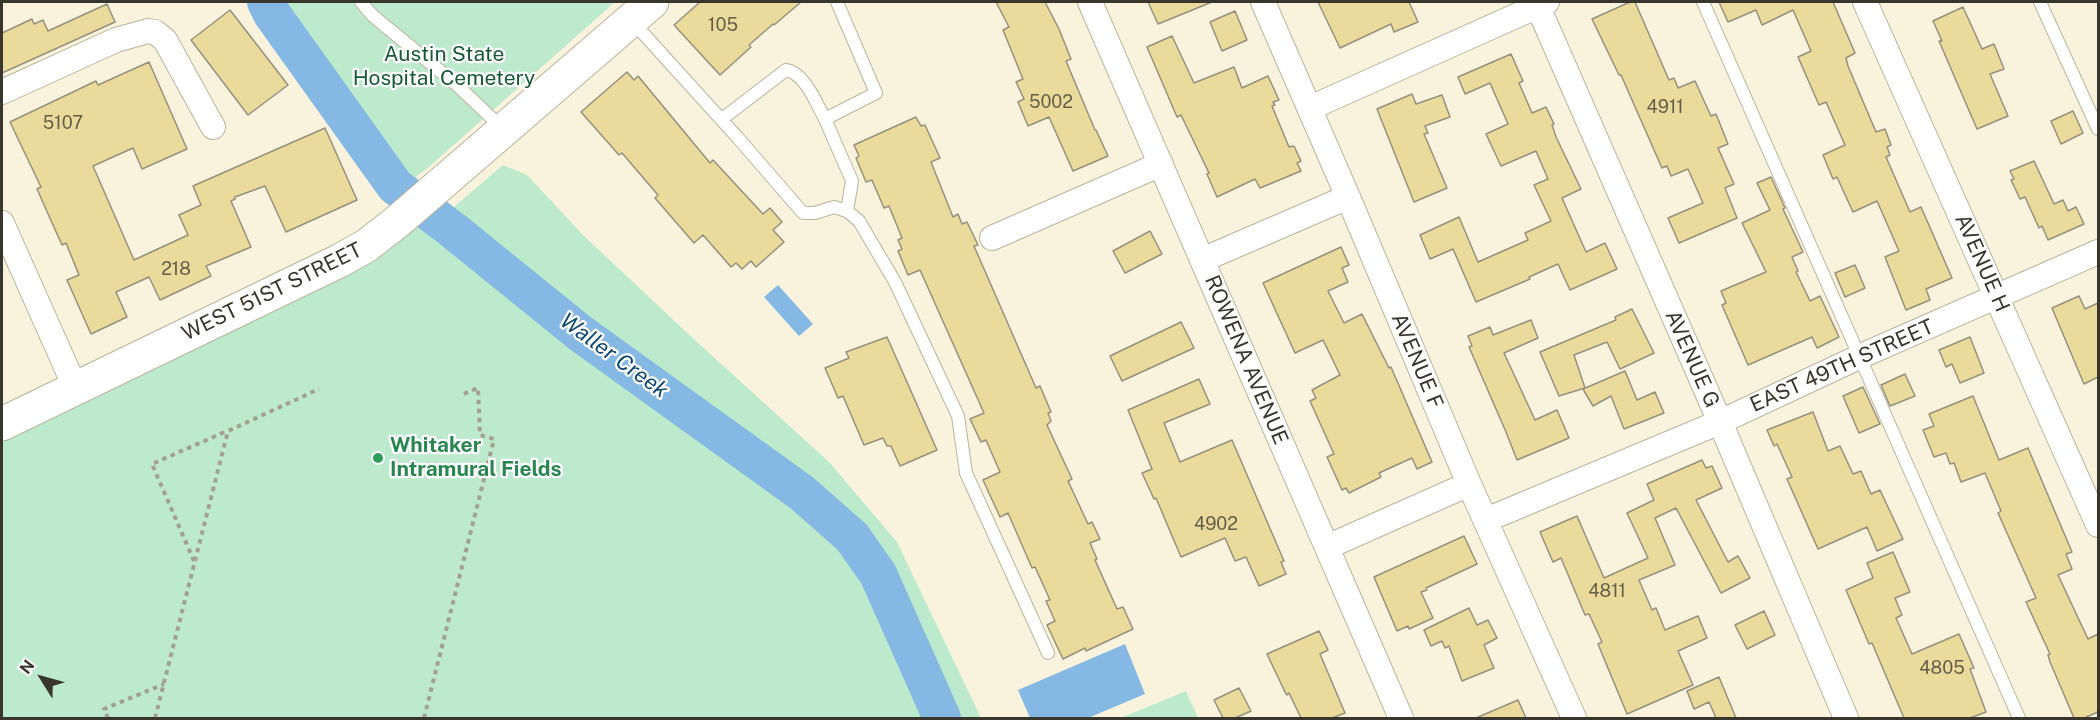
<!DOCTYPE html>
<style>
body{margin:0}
#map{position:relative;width:2100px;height:720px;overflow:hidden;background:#f9f3dd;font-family:"Public Sans",sans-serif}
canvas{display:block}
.frame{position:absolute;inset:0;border:3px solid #38362d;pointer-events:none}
.north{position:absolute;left:12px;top:648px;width:60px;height:60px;-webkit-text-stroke:4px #fff;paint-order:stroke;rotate:307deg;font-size:16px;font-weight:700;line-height:24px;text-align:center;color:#38362d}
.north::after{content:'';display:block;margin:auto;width:21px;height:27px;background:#38362d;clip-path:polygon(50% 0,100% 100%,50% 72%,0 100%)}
</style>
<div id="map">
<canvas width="2100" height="720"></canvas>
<div class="frame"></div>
<div class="north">N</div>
</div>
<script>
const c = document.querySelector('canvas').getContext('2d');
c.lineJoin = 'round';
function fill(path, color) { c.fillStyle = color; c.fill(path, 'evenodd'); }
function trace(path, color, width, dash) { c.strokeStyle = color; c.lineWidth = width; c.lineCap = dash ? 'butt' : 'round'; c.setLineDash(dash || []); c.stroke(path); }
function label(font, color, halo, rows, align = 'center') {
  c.font = font + ' "Public Sans",sans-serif'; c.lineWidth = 4.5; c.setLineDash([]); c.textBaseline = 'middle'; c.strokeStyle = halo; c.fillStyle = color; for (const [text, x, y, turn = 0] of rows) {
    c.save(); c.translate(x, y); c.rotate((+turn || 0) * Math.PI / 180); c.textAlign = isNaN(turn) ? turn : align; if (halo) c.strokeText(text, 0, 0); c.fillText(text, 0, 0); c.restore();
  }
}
fill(new Path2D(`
 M248 2H615L430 166 390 197 326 113Z
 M503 165 527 175 583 235 685 331 829 462 897 542 981 718H2V424L339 261 438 186 448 212Z
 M1186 691 1198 718H1121Z`), '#bde9cc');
fill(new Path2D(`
 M778 285 813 324 799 336 764 297Z
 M1125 644 1145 694 1088 718H1030L1018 690Z`), '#85b8e2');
trace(new Path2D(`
 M266 2 272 14 395 186 454 231 580 333 802 493 852 537 878 574 942 718`), '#85b8e2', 38);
const building = new Path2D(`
 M700 2H801L774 25 773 24 749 45 751 47 720 75 674 25Z
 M996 2H1045L1059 29 1071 59 1066 61 1095 130H1096L1108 156 1073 171 1049 117 1028 126 1018 102 1024 99 1016 82 1023 79 1003 30 1009 27Z
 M1148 2H1212L1158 24Z
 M1318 2H1409L1418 22 1394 32 1391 24 1340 48Z
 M1630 2H1635L1669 80 1674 78 1678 88 1695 81 1711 116 1716 114 1728 144 1718 148 1734 184 1725 188 1737 218 1679 243 1668 218 1703 203 1688 169 1671 176 1667 166 1662 168 1621 75H1619L1592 19Z
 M1719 2H1833L1855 53 1846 58 1848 66 1876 132 1885 129 1891 145 1887 147 1890 155 1886 157 1910 212 1921 207 1952 278 1926 289 1930 300 1906 310 1885 257 1899 251 1877 201 1853 212 1837 177 1833 179 1823 155 1845 145 1826 102 1819 105 1798 57 1811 51 1793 10 1762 25 1756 10 1728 22Z
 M107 4 115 22 2 73V33L32 19 34 24 43 20 48 31Z
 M1963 7 1982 49 1994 44 2004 69 1990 74 2008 116 1977 129 1939 41H1942L1933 21Z
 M230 10 288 85 248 115 191 40Z
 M1235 11 1247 40 1222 51 1210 22Z
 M1172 36 1194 83 1234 67 1242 88 1268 76 1279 100 1273 102 1275 105 1272 106 1289 147 1294 146 1301 161 1297 163 1301 171 1260 188 1255 179 1217 197 1207 174 1209 173 1181 115 1177 117 1147 47Z
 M1511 54 1523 81 1519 83 1532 113 1546 107 1554 124 1552 125 1556 137 1581 189 1562 198 1586 252 1605 243 1617 269 1570 290 1558 264 1529 277 1530 279 1476 302 1453 249 1430 259 1420 235 1459 217 1478 262 1528 240 1525 233 1551 221 1534 185 1548 179 1536 151 1501 166 1486 134 1508 124 1490 83 1465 94 1458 77Z
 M149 62 187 149 142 169 133 148 93 166 134 260 188 235 179 215 201 205 193 186 325 128 357 200 286 232 265 186 235 197V199L231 201 251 247 206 266 211 276 160 300 149 277 116 292 127 317 91 334 67 280 79 275 66 243 62 245 49 216 37 189 41 187 10 122 96 81 98 85Z
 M627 72 634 80 638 76 710 163 713 160 763 214 770 208 782 222 773 230 784 242 756 267 751 261 742 269 736 263 731 267 703 235 694 243 655 198 658 195 622 153 619 155 581 112Z
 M1412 94 1416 104 1442 95 1450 117 1425 126 1428 133 1424 134 1447 188 1414 202 1377 109Z
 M2073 111 2083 133 2061 144 2051 121Z
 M916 117 921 126 925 125 940 158 931 162 953 217 958 214 962 224 967 222 978 245 974 246 1036 388 1040 386 1051 412 1048 413 1051 421 1047 425 1072 479 1068 481 1088 524 1092 522 1100 539 1090 543 1097 559 1095 560 1117 609 1123 607 1133 629 1086 651 1085 648 1063 659 1047 625 1055 621 1046 601 1050 600 1035 567 1032 568 1008 513 1000 517 983 480 1000 472 986 440 981 442 970 419 984 413 920 270 908 275 898 251 902 249 898 240 902 238 889 206 884 208 872 180 866 182 856 158 859 156 854 145Z
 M2034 161 2054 204 2063 200 2068 211 2076 207 2084 224 2048 240 2042 226 2039 228 2025 197 2020 199 2011 180 2014 179 2010 171Z
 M1771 177 1785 208 1783 209 1803 252 1792 257 1798 271 1796 272 1810 301 1820 296 1839 337 1817 348 1812 337 1748 365 1722 305 1726 303 1721 291 1766 272 1742 223 1770 210 1757 183Z
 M1150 231 1162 254 1125 273 1113 251Z
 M1341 247 1349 265 1342 268 1348 282 1328 291 1344 323 1362 314 1389 368 1391 367 1432 462 1417 469 1412 458 1379 473 1381 477 1349 493 1346 488 1342 490 1327 457 1334 454 1310 401 1316 398 1312 390 1340 375 1323 340 1295 353 1263 283Z
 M1855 265 1865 288 1845 297 1835 273Z
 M2079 296 2085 309 2098 303V377L2084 384 2052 308Z
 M1632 309 1654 353 1620 369 1607 342 1574 355 1585 388 1559 396 1540 352 1616 320 1615 317Z
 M1531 320 1538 338 1504 353 1535 420 1557 410 1569 438 1517 460 1506 432 1469 347 1472 346 1468 336 1490 327 1493 335Z
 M1181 322 1194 348 1122 381 1110 356Z
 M887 337 937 450 900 466 891 446H887L883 438 864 445 843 396 838 398 825 368 849 358 846 352Z
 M1970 337 1984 373 1960 383 1952 364 1946 367 1939 350Z
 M1625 371 1637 400 1655 392 1664 413 1624 429 1611 396 1593 406 1583 389Z
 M1905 374 1915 396 1890 406 1881 385Z
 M1199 379 1210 404 1164 423 1180 462 1232 440 1284 561 1281 562 1286 574 1259 586 1246 557 1235 561 1225 538 1181 557 1156 498 1154 499 1142 473 1152 469 1128 410Z
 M1863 387 1880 424 1859 433 1843 396Z
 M1973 396 1999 460 2028 448 2072 552 2066 554 2072 569 2058 575 2088 639 2098 634V712L2084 718H2074L2050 662 2048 655 2050 654 2026 602 2036 598 1998 513 2001 511 1985 473 1961 482 1954 463 1950 464 1946 453 1934 457 1923 430 1934 426 1929 414Z
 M1813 412 1828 451 1840 446 1853 474 1861 471 1871 494 1880 490 1903 539 1877 551 1867 527 1818 549 1787 479 1792 477 1777 444 1774 446 1767 430Z
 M1702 460 1706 468 1712 466 1722 488 1696 500 1728 562 1738 556 1750 578 1721 593 1676 508 1655 518 1675 565 1639 580 1652 610 1656 608 1665 630 1698 616 1707 638 1678 651 1693 685 1627 714 1598 644 1602 642 1589 614 1585 615 1561 558 1553 562 1540 532 1577 516 1604 578 1648 558 1627 513 1654 500 1647 484Z
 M1464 536 1477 564 1426 588 1427 590 1421 592 1433 618 1409 629 1408 626 1397 631 1374 577Z
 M1893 552 1910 592 1895 598 1902 615 1896 618 1912 654 1959 634 1974 668 1970 669 1986 712 1970 718H1904L1872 643 1869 644 1846 590 1873 578 1867 563Z
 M1469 608 1477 625 1488 620 1497 638 1484 645 1494 668 1462 681 1449 646 1445 648 1442 641 1431 646 1424 630Z
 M1764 611 1775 635 1747 649 1735 625Z
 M1319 631 1328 650 1320 654 1345 713 1332 718H1301L1289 693 1287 695 1285 692 1267 654Z
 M1719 677 1736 718H1716L1709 702 1694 709 1687 691Z
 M1239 688 1251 711 1235 718H1223L1214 700Z
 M1518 700 1526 718H1476Z`);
fill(building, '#eadb9d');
trace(building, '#95917c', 1.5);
const lane = new Path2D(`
 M361 2 373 16 457 85 503 129
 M837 2 876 93 825 119 852 181 847 211
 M1703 2 2019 718
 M2040 2 2098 129
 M631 20 738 138 803 213H815L834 207 847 211 859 221 895 282 958 416 966 473 1048 653
 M722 119 786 70C805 73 816 103 825 119`);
const street = new Path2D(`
 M1090 2 1401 718
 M1263 2 1348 197 1469 484 1574 718
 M1536 2 1720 422 1846 718
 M1865 2 2098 525
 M2 92 116 40 148 31 155 32 165 40 213 127
 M1310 108 1547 2
 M2 223 75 387
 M992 238 1161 164
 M1202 260 1348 197
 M1486 520 1720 422 1861 356 2098 252
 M1327 547 1469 484`);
const secondary = new Path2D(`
 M2 424 339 261 366 246 398 221 652 2`);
trace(lane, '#b9b49e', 14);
trace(street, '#b9b49e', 26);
trace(secondary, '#b9b49e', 35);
trace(new Path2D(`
 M194 561 152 464 227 431
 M108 718 104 709 164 684
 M155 718 228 431 319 389
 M424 718 494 439 480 435 478 388 461 395`), '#a4a090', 4, [4.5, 4.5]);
trace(lane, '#fff', 12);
trace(street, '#fff', 24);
trace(secondary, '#fff', 33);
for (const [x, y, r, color] of [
 [378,458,6,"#2e9e5b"]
]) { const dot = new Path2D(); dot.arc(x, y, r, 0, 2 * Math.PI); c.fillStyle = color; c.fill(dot); trace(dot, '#fff', 2); }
label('18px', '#645f49', null, [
 ["105",723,25],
 ["5002",1051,102],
 ["4911",1665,107],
 ["5107",63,123],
 ["218",176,269],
 ["4902",1216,524],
 ["4811",1607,591],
 ["4805",1942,668]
]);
label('21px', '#155936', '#fff', [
 ["Austin State",444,55],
 ["Hospital Cemetery",444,79]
]);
label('21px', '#38362d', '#fff', [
 ["AVENUE H",1982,263,66],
 ["WEST 51ST STREET",272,292,-26],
 ["AVENUE G",1692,359,66],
 ["ROWENA AVENUE",1246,360,67],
 ["AVENUE F",1417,361,67],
 ["EAST 49TH STREET",1842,366,-24]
]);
label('bold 21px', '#27864d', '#fff', [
 ["Whitaker",390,446],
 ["Intramural Fields",390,470]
], 'left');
label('italic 22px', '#0c4870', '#fff', [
 ["Waller Creek",614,356,36]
]);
</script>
